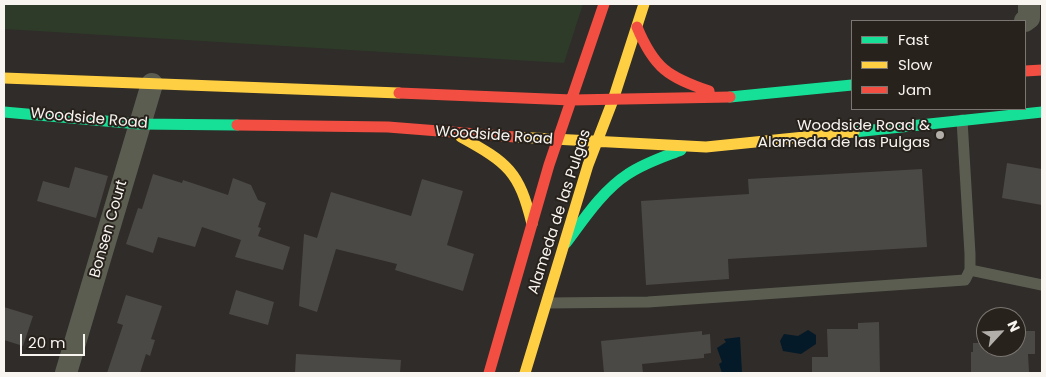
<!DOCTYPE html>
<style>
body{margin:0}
#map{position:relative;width:1046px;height:377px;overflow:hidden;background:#2f2c29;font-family:Poppins,sans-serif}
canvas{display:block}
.frame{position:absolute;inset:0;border:5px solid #f8f4f0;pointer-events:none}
.legend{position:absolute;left:851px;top:20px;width:175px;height:90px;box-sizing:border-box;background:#28221c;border:1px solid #7b7671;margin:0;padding:6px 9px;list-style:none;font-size:15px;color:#f8f4f0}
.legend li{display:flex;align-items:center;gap:10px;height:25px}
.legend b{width:25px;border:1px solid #7b7671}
.north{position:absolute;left:976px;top:307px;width:50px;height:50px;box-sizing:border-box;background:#28221c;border:1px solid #7b7671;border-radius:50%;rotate:65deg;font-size:14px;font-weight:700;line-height:20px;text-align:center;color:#f8f4f0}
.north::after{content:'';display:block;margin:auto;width:18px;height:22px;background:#b2aeaa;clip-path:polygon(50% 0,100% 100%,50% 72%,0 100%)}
.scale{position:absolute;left:20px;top:334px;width:65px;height:22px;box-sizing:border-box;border:2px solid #f8f4f0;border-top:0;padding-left:6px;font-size:15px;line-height:18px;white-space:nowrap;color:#f8f4f0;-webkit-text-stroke:4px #28221c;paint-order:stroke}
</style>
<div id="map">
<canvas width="1046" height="377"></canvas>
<div class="frame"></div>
<ul class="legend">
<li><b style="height:6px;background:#16e098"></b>Fast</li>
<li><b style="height:6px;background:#ffcf43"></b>Slow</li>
<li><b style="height:6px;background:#f24e42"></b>Jam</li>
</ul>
<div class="north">N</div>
<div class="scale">20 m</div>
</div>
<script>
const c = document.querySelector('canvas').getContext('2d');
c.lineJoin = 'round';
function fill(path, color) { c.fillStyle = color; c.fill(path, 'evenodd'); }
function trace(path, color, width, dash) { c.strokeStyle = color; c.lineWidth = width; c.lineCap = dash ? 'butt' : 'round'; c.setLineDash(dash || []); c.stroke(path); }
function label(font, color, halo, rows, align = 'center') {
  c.font = font + ' Poppins,sans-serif'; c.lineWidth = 4; c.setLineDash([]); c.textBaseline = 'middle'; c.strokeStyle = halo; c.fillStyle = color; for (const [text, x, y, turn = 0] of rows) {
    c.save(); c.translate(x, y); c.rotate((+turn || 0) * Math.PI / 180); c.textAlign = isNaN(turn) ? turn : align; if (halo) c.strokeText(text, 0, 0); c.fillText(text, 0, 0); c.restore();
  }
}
fill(new Path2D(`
 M4 4H583L564 63 4 29Z`), '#2e3b29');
fill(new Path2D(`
 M808 330 816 335V344L801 354 783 351 780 341 784 334 798 336Z
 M740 337 742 373H722L719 364 722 362 717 348 726 342 724 339Z`), '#041a29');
fill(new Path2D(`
 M1007 163 1042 169V205L1002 198Z
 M75 167 108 176 96 218 37 201 43 181 69 188Z
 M922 169 927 247 728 259 729 279 646 285 641 201 749 194 748 179Z
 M153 174 182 183 183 180 228 195 233 178 251 185 258 200 266 203 258 227 261 228 258 236 290 247 283 270 235 257 241 240 202 227 195 247 158 237 153 253 126 244 138 208 142 209Z
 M422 179 463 191 447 245 474 254 463 291 395 270 397 264 336 249 317 312 299 306 304 234 317 238 331 192 411 216Z
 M236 290 274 302 268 325 229 314Z
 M126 295 162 306 151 339 155 340 150 356 146 354 140 373H107L123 325 117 323Z
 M4 307 33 316 23 346 4 340Z
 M879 322 880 373H812V357H828L827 329H858V323Z
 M702 331V335L710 334 711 353 704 354V358L642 364 643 373H604L601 341Z
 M1016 331H1035V354H1028L1029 372 971 373V352H973V343H979V336H986V347H1016Z
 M296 354 401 360 400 373H295Z`), '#4b4946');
trace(new Path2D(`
 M970 270 1042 285
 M547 303 648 302 965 280 970 270V254L962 120`), '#5c5d51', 11);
trace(new Path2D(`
 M1025 21 1029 18V4
 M66 373 152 84`), '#5c5d51', 22);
trace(new Path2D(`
 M730 97 852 85
 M4 112 139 124 237 125
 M854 132 1042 112
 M566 243C584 219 602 191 628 174 644 163 663 157 681 150`), '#16e098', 11);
trace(new Path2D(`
 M4 78 399 93
 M461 137C508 163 519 171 532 224
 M515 137 706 147 854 132
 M525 373 588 165 613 100 644 4`), '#ffcf43', 11);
trace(new Path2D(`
 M637 27C654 68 668 77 709 91
 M1025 71 1042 70
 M399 93 572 100 730 97
 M237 125 388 127 515 137
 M489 373 549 165 604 4`), '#f24e42', 11);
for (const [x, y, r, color] of [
 [940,135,5,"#b2aeaa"]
]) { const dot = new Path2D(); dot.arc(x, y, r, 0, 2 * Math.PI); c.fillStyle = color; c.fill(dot); trace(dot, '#28221c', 2); }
label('15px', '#f8f4f0', '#28221c', [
 ["Woodside Road",89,119,5],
 ["Woodside Road",494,136,4],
 ["Alameda de las Pulgas",560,212,-72],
 ["Bonsen Court",109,229,-74]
]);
label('15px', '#f8f4f0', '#28221c', [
 ["Woodside Road &",930,126],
 ["Alameda de las Pulgas",930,143]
], 'right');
</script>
